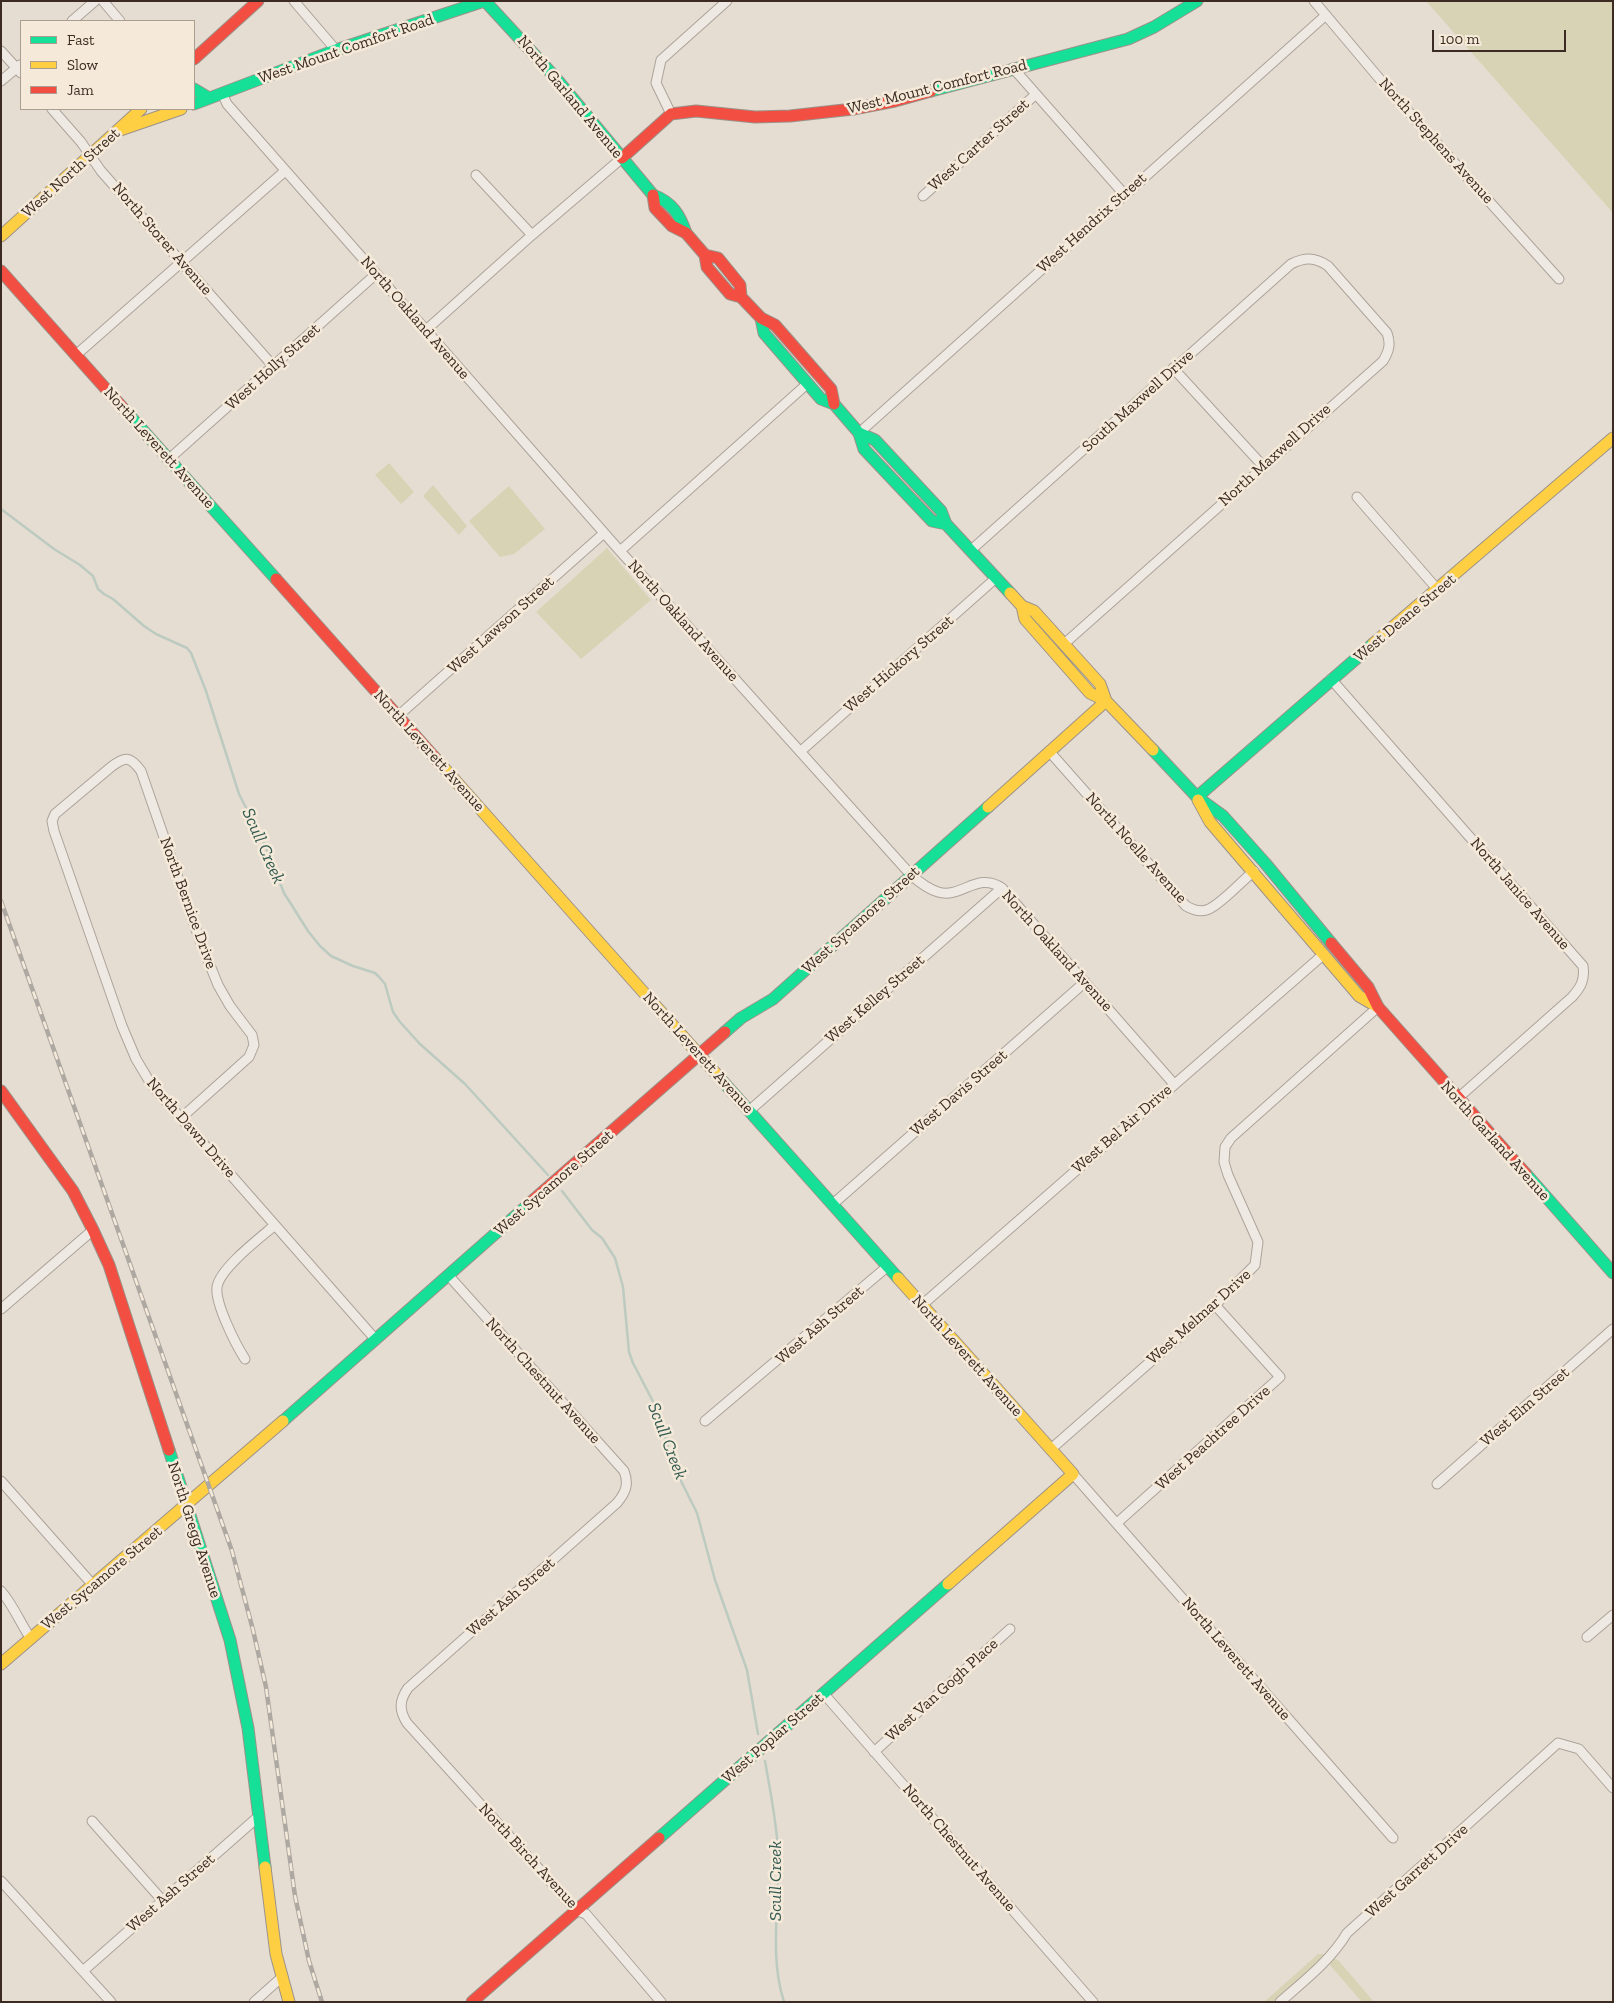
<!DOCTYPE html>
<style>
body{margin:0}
#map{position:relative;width:1614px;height:2003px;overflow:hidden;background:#e6ddd2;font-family:"Zilla Slab",serif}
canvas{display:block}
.frame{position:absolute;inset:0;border:2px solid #3b2b22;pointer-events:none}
.legend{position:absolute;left:20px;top:20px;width:175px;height:90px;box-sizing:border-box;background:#f5ead9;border:1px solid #ab9e90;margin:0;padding:6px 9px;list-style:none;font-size:15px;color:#3b2b22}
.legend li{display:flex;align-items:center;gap:10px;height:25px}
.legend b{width:25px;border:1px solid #ab9e90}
.scale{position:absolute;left:1432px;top:30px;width:134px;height:22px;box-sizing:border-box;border:2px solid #3b2b22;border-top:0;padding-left:6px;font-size:15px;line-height:18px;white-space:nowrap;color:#3b2b22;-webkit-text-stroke:4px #f5ead9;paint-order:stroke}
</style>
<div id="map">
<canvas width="1614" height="2003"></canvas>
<div class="frame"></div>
<ul class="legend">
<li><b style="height:6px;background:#16e098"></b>Fast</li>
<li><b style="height:6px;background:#ffcf43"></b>Slow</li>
<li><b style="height:6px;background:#f24e42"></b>Jam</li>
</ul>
<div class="scale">100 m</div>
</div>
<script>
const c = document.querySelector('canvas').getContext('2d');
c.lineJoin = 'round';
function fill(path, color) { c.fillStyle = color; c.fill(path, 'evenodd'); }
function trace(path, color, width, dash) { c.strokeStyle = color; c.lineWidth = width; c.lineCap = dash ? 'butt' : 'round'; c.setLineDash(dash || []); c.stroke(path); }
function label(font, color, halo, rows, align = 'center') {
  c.font = font + ' "Zilla Slab",serif'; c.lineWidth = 5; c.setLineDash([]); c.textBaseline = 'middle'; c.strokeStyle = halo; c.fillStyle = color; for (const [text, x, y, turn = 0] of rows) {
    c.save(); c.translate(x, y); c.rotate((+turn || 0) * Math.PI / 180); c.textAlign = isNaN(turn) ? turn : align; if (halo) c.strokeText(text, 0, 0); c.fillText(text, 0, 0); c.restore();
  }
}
fill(new Path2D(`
 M1426 1H1613V213Z
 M389 463 414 492 401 504 375 475Z
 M433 485 467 526 459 535 423 496Z
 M509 486 545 529 514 554 500 557 469 521Z
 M607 548 651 600 581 659 536 612Z
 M1318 1954H1327L1339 1961 1374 2002H1362L1329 1964 1315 1965 1273 2002H1264Z`), '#d8d3b5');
trace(new Path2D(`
 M1 509 54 549 80 565 93 576 98 589 104 594 113 599 144 626 156 634 187 648 191 653 206 691 239 794 265 845 284 893 308 931 320 946 331 956 353 966 375 973 380 978 385 984 393 1012 400 1022 420 1044 465 1084 548 1175
 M562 1191 592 1230 602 1238 615 1258 623 1287 629 1352 633 1363 658 1411 673 1465 697 1513 715 1580 747 1670 758 1734
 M765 1761C770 1790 776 1819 778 1849 781 1900 768 1952 784 2002`), '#bccac0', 2.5);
const street = new Path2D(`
 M103 1 120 21
 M294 1 336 50
 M1314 1 1389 90 1559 279
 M72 21 95 1
 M1 51 21 73
 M1013 68 1124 194
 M1 81 20 65
 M222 93 227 104 620 551 911 875C919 882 928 889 938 892 962 899 977 871 1002 888L1174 1084
 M52 109 81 142 101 171 274 367
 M671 114 656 83 661 60 727 1
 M476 175 532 235
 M923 196 1035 95
 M426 330 532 235 622 158
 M76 355 285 171
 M1173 368 1263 466
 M859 433 1326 15
 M169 459 376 274
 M1357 497 1438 590
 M620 551 807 384
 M970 551 1291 264C1305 257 1315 257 1328 266L1387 333C1391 344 1389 351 1383 361L1064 644
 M1331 679 1583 966C1585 980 1581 987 1572 997L1457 1099
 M398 716 604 533
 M801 751 996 578
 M1049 751 1186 906C1193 910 1201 913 1209 909 1221 904 1242 881 1254 871
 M749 1111 1002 888
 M181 1118 249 1057 254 1045 252 1035 230 1006 218 985 199 938 141 771C130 756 125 756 111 767L55 814 52 821 54 831 122 1026 136 1059 151 1084 376 1340
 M833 1204 1085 982
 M449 1276 624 1471C629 1484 626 1492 617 1503L408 1688C399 1701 399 1710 407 1723L577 1911 586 1914 661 2002
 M922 1305 1324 954
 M1 1309 93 1230
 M245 1359C236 1345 215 1304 217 1287 220 1268 260 1238 275 1225
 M705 1421 888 1266
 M1051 1449 1215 1305 1255 1265 1258 1242 1228 1175 1224 1162 1225 1147 1231 1138 1378 1007
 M1073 1474 1393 1838
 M1 1481 92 1584
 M1437 1484 1613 1329
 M1117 1523 1280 1377 1215 1305
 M1 1591C14 1606 20 1623 31 1639
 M1587 1637 1613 1615
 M824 1694 1093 2002
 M874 1752 1010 1629
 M92 1821 162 1900
 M1 1881 111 2002
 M83 1971 259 1816
 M254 2002 282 1977
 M1280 2002C1304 1981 1331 1960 1347 1933L1558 1743 1579 1749 1613 1788`);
const fast = new Path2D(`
 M485 1 554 76 653 195C672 202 680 215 686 233
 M194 89 209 98
 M931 91 1128 39 1154 27 1197 1
 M194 104 336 50 484 1
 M761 318 764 333 821 399 834 404 859 433 864 449 932 521 946 524
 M130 416 276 579
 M859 433 875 440 941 511 946 524 1010 593
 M1153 750 1197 797 1223 816 1265 863 1331 943
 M1197 797 1373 644
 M725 1032 741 1018 773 999 988 807
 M718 1076 898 1278
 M1526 1174 1613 1273
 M283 1421 530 1203
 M169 1450 230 1640 248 1728 265 1867
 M659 1838 948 1584`);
const slow = new Path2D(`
 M120 130 181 109
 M1 236 141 109
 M1010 593 1022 606 1034 611 1100 684 1106 701
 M1022 606 1025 619 1090 693 1106 701 1153 750
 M1373 644 1613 438
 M436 759 718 1076
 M1198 800 1210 822 1359 996 1378 1007
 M988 807 1106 701
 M898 1278 1073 1474 948 1584
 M1 1664 283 1421
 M265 1867 276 1954 289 2002`);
const jam = new Path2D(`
 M194 59 258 1
 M622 158 671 114 696 111 755 117 790 116 853 109 895 101 931 91
 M653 195 655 208 672 226 686 233 705 255 718 258 740 285 741 297
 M705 255 707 267 730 294 741 297 761 318 775 325 831 389 834 404
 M1 271 130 416
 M276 579 436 759
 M1331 943 1368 987 1378 1007 1526 1174
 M1 1091 73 1191 93 1230 109 1265 169 1450
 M530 1203 725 1032
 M472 2002 659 1838`);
trace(street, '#aca39a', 11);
trace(fast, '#9b928a', 13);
trace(slow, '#9b928a', 13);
trace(jam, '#9b928a', 13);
trace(street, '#eee9e3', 9);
trace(fast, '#16e098', 11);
trace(slow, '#ffcf43', 11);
trace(jam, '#f24e42', 11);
const rail = new Path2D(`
 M1 901 232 1551 253 1630 266 1687 295 1896 309 1961 322 2002`);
trace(rail, '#aea8a2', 4.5);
trace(rail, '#f5ead9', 2.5, [8]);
label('16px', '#3b2b22', '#f5ead9', [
 ["West Mount Comfort Road",346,49,-19],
 ["West Mount Comfort Road",937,87,-14],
 ["North Garland Avenue",570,97,50],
 ["North Stephens Avenue",1436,141,48],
 ["West Carter Street",979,145,-42],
 ["West North Street",71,173,-42],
 ["West Hendrix Street",1092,223,-42],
 ["North Storer Avenue",162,239,49],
 ["North Oakland Avenue",415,318,49],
 ["West Holly Street",273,367,-42],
 ["South Maxwell Drive",1138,401,-42],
 ["North Leverett Avenue",159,448,48],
 ["North Maxwell Drive",1275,455,-42],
 ["West Deane Street",1405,618,-40],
 ["North Oakland Avenue",683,621,48],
 ["West Lawson Street",501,625,-42],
 ["West Hickory Street",899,664,-41],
 ["North Leverett Avenue",429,751,48],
 ["North Noelle Avenue",1136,848,48],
 ["North Janice Avenue",1520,894,49],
 ["North Bernice Drive",188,903,70],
 ["West Sycamore Street",861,920,-42],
 ["North Oakland Avenue",1057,951,48],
 ["West Kelley Street",875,999,-41],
 ["North Leverett Avenue",698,1053,48],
 ["West Davis Street",959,1093,-41],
 ["North Dawn Drive",191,1128,49],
 ["West Bel Air Drive",1122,1129,-41],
 ["North Garland Avenue",1495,1141,48],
 ["West Sycamore Street",554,1183,-41],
 ["West Melmar Drive",1199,1317,-42],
 ["West Ash Street",820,1325,-41],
 ["North Leverett Avenue",967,1356,48],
 ["North Chestnut Avenue",543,1381,48],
 ["West Elm Street",1525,1407,-41],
 ["West Peachtree Drive",1213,1438,-42],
 ["North Gregg Avenue",194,1530,72],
 ["West Sycamore Street",102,1578,-40],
 ["West Ash Street",511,1597,-41],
 ["North Leverett Avenue",1236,1659,49],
 ["West Van Gogh Place",942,1690,-42],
 ["West Poplar Street",773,1738,-41],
 ["North Chestnut Avenue",959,1848,49],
 ["North Birch Avenue",528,1856,47],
 ["West Garrett Drive",1417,1871,-42],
 ["West Ash Street",171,1893,-41]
]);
label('italic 18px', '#325a52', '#f5ead9', [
 ["Scull Creek",263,846,66],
 ["Scull Creek",667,1441,69],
 ["Scull Creek",776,1881,-90]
]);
</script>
